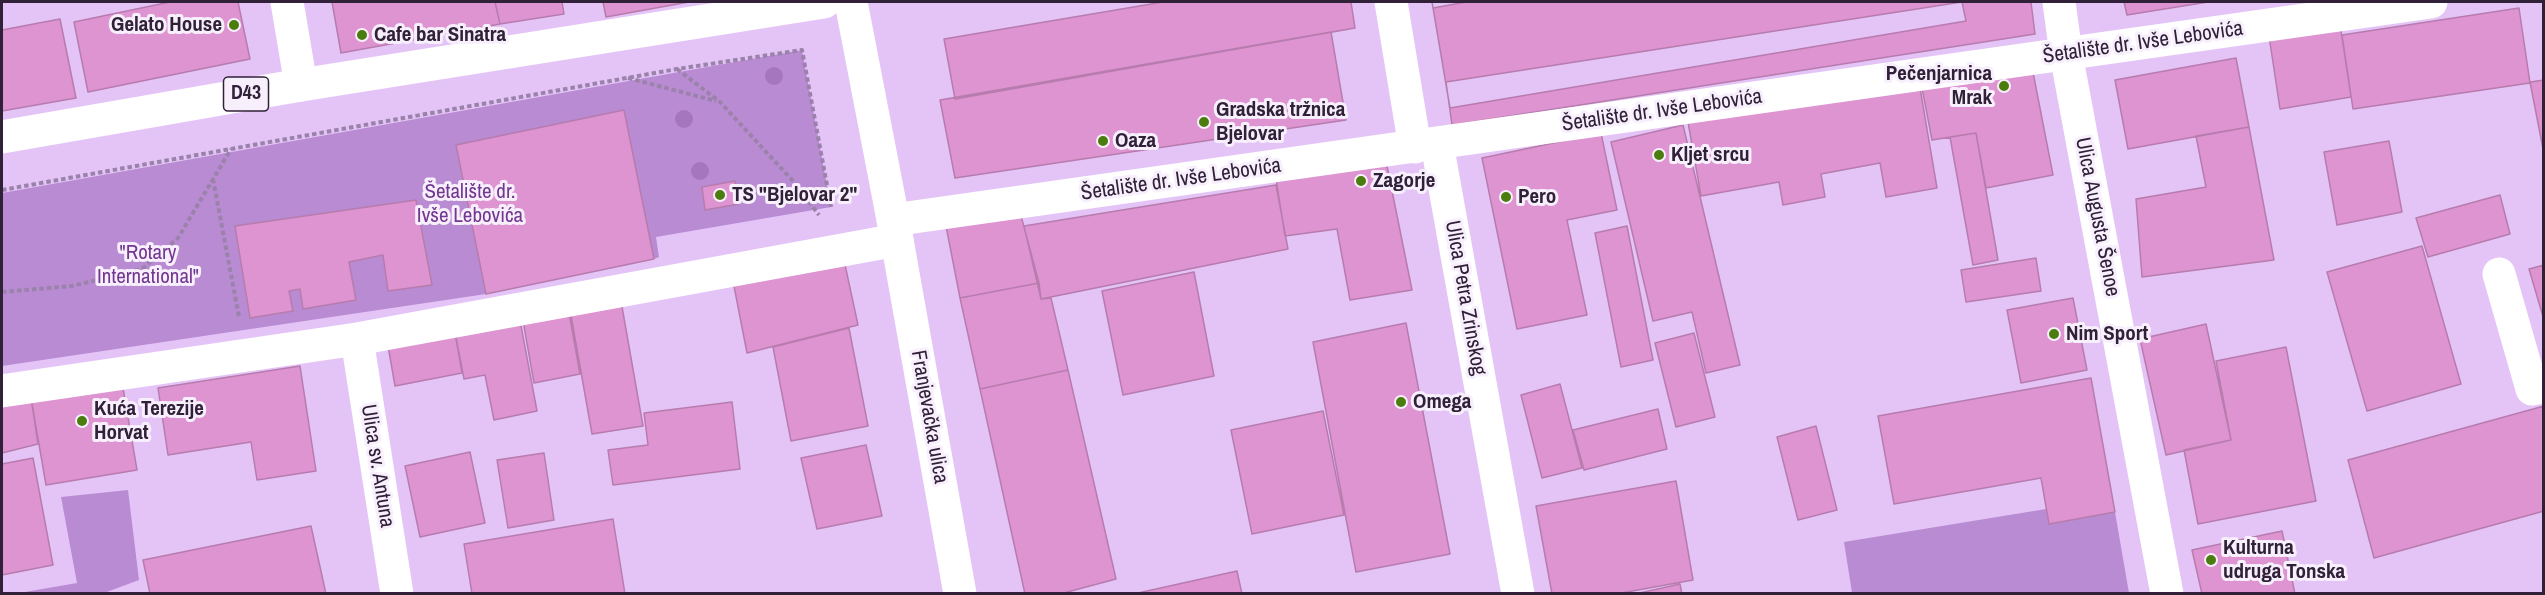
<!DOCTYPE html>
<meta charset="utf-8">
<style>
body{margin:0}
#map{position:relative;width:2545px;height:595px;overflow:hidden;background:#e4c4f7;font-family:"Archivo Narrow",sans-serif}
canvas{display:block}
.frame{position:absolute;inset:0;border:3px solid #302038;pointer-events:none}
</style>
<div id="map">
<canvas width="2545" height="595"></canvas>
<div class="frame"></div>
</div>
<script>
const c = document.querySelector('canvas').getContext('2d');
c.lineJoin = 'round';
function fill(path, color) { c.fillStyle = color; c.fill(path, 'evenodd'); }
function trace(path, color, width, dash) { c.strokeStyle = color; c.lineWidth = width; c.lineCap = dash ? 'butt' : 'round'; c.setLineDash(dash || []); c.stroke(path); }
function label(font, color, halo, rows, align = 'center') {
  c.font = font + ' "Archivo Narrow",sans-serif'; c.lineWidth = 6; c.setLineDash([]); c.textBaseline = 'middle'; c.strokeStyle = halo; c.fillStyle = color; for (const [text, x, y, turn = 0] of rows) {
    c.save(); c.translate(x, y); c.rotate((+turn || 0) * Math.PI / 180); c.textAlign = isNaN(turn) ? turn : align; if (halo) c.strokeText(text, 0, 0); c.fillText(text, 0, 0); c.restore();
  }
}
fill(new Path2D(`
 M802 50 831 207 656 237 659 257 654 259 486 294 2 366V193Z
 M128 490 139 580 104 593H19L77 583 61 497Z
 M2046 509 2049 524 2115 512 2129 593H1852L1844 542Z`), '#b88bd2');
const building = new Path2D(`
 M238 2 250 59 88 92 74 22 170 2Z
 M332 2H495L500 24 341 53Z
 M495 2H562L564 14 500 24Z
 M603 2H689L606 17Z
 M1163 2H1351L1355 28 955 99 944 39Z
 M1432 2H1962L1966 21 1450 108Z
 M1432 2H1466L1433 8Z
 M1962 2H2031L2035 34 1452 125 1446 82Z
 M2124 2H2208L2127 15Z
 M2519 8 2530 83 2353 109 2342 35Z
 M60 19 76 98 2 111V30Z
 M2340 24 2351 97 2280 109 2269 36Z
 M1331 32 1346 120 955 178 940 100Z
 M2236 58 2249 127 2128 149 2115 80Z
 M2032 67 2053 175 1986 188 1976 133 1932 140 1922 88Z
 M2544 80V154L2530 82Z
 M1919 82 1937 188 1886 197 1880 163 1821 174 1825 197 1783 205 1779 182 1701 196 1688 122Z
 M624 110 654 259 486 294 456 145Z
 M1683 125 1740 365 1706 373 1692 312 1653 321 1611 142Z
 M2249 127 2274 260 2142 277 2136 199 2206 187 2196 136Z
 M1601 133 1617 210 1567 220 1587 315 1517 329 1482 158Z
 M1976 133 1998 260 1973 265 1950 137Z
 M2389 141 2402 212 2337 225 2324 152Z
 M1384 151 1412 290 1350 300 1337 229 1285 236 1274 166Z
 M735 181 739 204 705 210 702 187Z
 M1276 185 1288 249 1041 299 1024 226Z
 M2500 195 2510 234 2428 257 2416 218Z
 M416 200 432 285 388 291 383 255 349 262 356 300 303 309 300 289 289 291 293 311 250 318 235 226Z
 M1020 212 1039 283 960 298 946 226Z
 M1627 226 1653 360 1621 367 1595 233Z
 M2422 246 2461 384 2367 411 2327 272Z
 M2036 258 2041 291 1966 302 1961 270Z
 M844 260 858 325 747 353 733 281Z
 M2544 265V320L2529 269Z
 M1194 272 1214 376 1123 395 1102 291Z
 M1039 283 1041 299 1051 298 1068 370 980 389 960 298Z
 M2073 298 2087 370 2021 383 2007 310Z
 M621 301 643 426 592 434 570 310Z
 M568 307 580 374 534 383 522 315Z
 M519 315 537 411 494 420 485 375 464 379 454 327Z
 M1406 323 1450 554 1356 572 1313 342Z
 M2206 324 2231 440 2166 455 2140 339Z
 M454 327 462 373 395 386 387 340Z
 M849 328 868 426 791 441 773 347Z
 M1694 333 1715 417 1676 427 1655 343Z
 M2286 347 2316 501 2198 524 2184 450 2231 440 2216 361Z
 M300 366 316 471 257 480 251 442 168 455 158 388Z
 M1068 370 1116 579 1060 594H1025L980 389Z
 M2091 378 2115 512 2049 524 2041 478 1894 504 1878 416Z
 M122 382 137 470 46 485 31 398Z
 M1560 384 1582 468 1542 478 1521 395Z
 M31 398 38 444 2 453V404Z
 M732 402 740 469 613 485 608 450 648 445 644 413Z
 M2544 406V511L2374 558 2348 460Z
 M1658 409 1667 449 1584 470 1573 430Z
 M1323 411 1344 515 1252 534 1231 430Z
 M1816 426 1837 510 1798 520 1777 437Z
 M866 445 882 516 817 529 801 458Z
 M470 452 485 523 420 537 405 466Z
 M544 453 554 520 508 528 497 460Z
 M33 458 53 565 2 575V464Z
 M1676 481 1693 580 1616 594H1552L1536 506Z
 M613 519 625 594H472L464 544Z
 M311 526 326 594H150L143 560Z
 M2282 531 2295 594H2202L2192 550Z
 M1237 571 1242 594H1138V593Z
 M1680 584 1682 594H1635Z`);
fill(building, '#dd94d1');
trace(building, '#b77cad', 1.5);
trace(new Path2D(`
 M677 69 720 102 794 182 819 215
 M628 78 716 101
 M213 179 239 317
 M2 190 677 69 802 50 831 207
 M2 292 72 286 142 269 178 238 231 149`), '#9b82aa', 4, [4.5, 3]);
trace(new Path2D(`
 M287 2 301 85
 M1391 2 1415 147
 M2059 2 2066 54 2167 594
 M1437 144 1518 594
 M893 220 2431 2
 M2499 274 2532 389 2544 387
 M357 339 397 594
 M2 391 357 339 897 240`), '#fff', 33);
trace(new Path2D(`
 M851 2 897 240 960 594
 M2 137 301 85 824 2`), '#fff', 33);
c.fillStyle = '#a576be';
for (const [x, y] of [
 [774,76],
 [684,119],
 [700,171]
]) { c.beginPath(); c.arc(x, y, 9, 0, 2 * Math.PI); c.fill(); }
for (const [x, y, r, color] of [
 [234,25,6,"#4a7d0d"],
 [362,35,6,"#4a7d0d"],
 [2004,86,6,"#4a7d0d"],
 [1204,122,6,"#4a7d0d"],
 [1103,141,6,"#4a7d0d"],
 [1659,155,6,"#4a7d0d"],
 [1361,181,6,"#4a7d0d"],
 [720,195,6,"#4a7d0d"],
 [1506,197,6,"#4a7d0d"],
 [2054,334,6,"#4a7d0d"],
 [1401,402,6,"#4a7d0d"],
 [82,421,6,"#4a7d0d"],
 [2211,560,6,"#4a7d0d"]
]) { const dot = new Path2D(); dot.arc(x, y, r, 0, 2 * Math.PI); c.fillStyle = color; c.fill(dot); trace(dot, '#f8effd', 2); }
for (const [x, y, w] of [
 [246,94,45]
]) { const box = new Path2D(); box.roundRect(x - w / 2, y - 17, w, 34, 4.5); c.fillStyle = '#f8effd'; c.fill(box); trace(box, '#302038', 1.5); }
label('bold 20px', '#302038', null, [
 ["D43",246,94]
]);
label('bold 21px', '#302038', '#f8effd', [
 ["Gelato House",222,25,"right"],
 ["Cafe bar Sinatra",374,35],
 ["Pečenjarnica",1992,74,"right"],
 ["Mrak",1992,98,"right"],
 ["Gradska tržnica",1216,110],
 ["Bjelovar",1216,134],
 ["Oaza",1115,141],
 ["Kljet srcu",1671,155],
 ["Zagorje",1373,181],
 ["TS \"Bjelovar 2\"",732,195],
 ["Pero",1518,197],
 ["Nim Sport",2066,334],
 ["Omega",1413,402],
 ["Kuća Terezije",94,409],
 ["Horvat",94,433],
 ["Kulturna",2223,548],
 ["udruga Tonska",2223,572]
], 'left');
label('21px', '#302038', '#f8effd', [
 ["Šetalište dr. Ivše Lebovića",2143,43,-8],
 ["Šetalište dr. Ivše Lebovića",1662,111,-8],
 ["Šetalište dr. Ivše Lebovića",1181,180,-8],
 ["Ulica Augusta Šenoe",2097,217,79],
 ["Ulica Petra Zrinskog",1465,298,80],
 ["Franjevačka ulica",929,417,80],
 ["Ulica sv. Antuna",377,466,81]
]);
label('21px', '#723790', '#f8effd', [
 ["Šetalište dr.",470,192],
 ["Ivše Lebovića",470,216],
 ["\"Rotary",148,253],
 ["International\"",148,277]
]);
</script>
